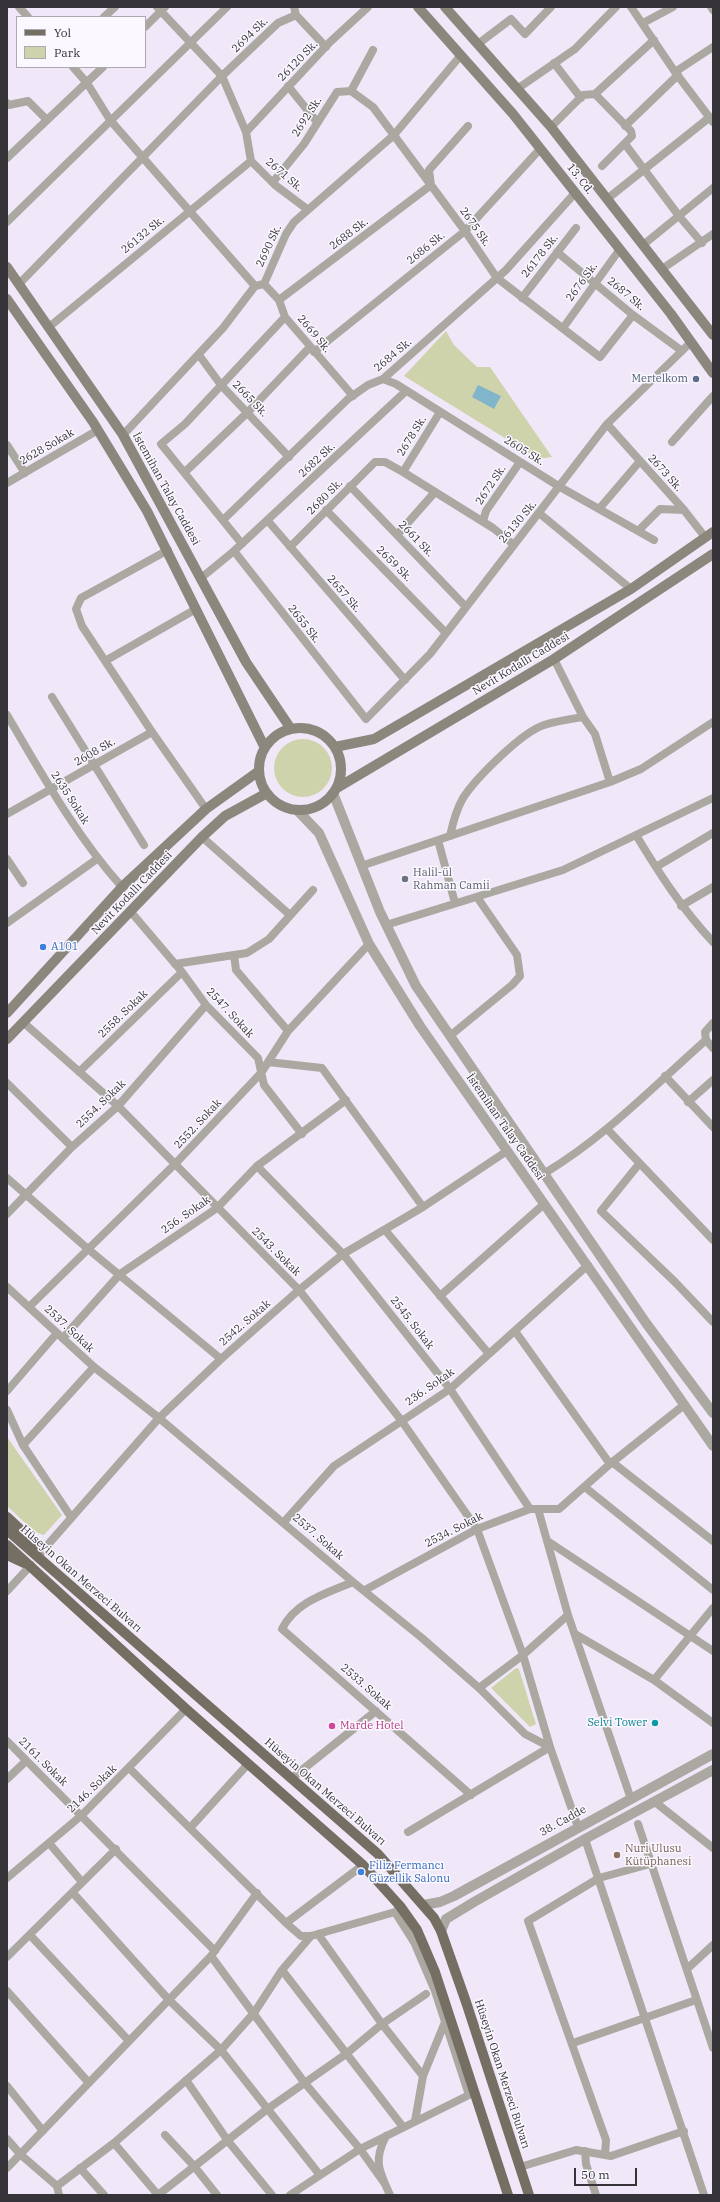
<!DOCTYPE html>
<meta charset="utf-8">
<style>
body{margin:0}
#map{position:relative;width:720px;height:2202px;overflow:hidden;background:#f0e8f9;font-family:"IBM Plex Serif",serif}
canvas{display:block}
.frame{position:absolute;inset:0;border:8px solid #363339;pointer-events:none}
.legend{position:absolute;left:16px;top:16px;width:130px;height:52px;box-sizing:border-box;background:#fbf8ff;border:1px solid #aca9b0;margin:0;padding:5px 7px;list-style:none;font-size:12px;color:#363339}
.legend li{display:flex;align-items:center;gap:8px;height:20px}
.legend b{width:20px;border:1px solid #aca9b0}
.scale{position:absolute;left:574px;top:2168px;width:63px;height:18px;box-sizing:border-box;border:2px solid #363339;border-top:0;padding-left:5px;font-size:12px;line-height:14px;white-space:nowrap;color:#363339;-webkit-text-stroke:3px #fbf8ff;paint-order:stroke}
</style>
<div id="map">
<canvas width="720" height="2202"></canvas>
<div class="frame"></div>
<ul class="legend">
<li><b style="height:5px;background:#756f63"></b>Yol</li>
<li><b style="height:11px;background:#cfd3ab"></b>Park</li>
</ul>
<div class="scale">50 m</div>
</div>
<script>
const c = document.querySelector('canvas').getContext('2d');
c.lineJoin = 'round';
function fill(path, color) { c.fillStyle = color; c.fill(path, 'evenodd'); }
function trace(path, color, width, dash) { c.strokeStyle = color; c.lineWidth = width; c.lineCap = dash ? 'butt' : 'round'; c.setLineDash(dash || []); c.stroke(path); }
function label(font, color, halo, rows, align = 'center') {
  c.font = font + ' "IBM Plex Serif",serif'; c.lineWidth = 3; c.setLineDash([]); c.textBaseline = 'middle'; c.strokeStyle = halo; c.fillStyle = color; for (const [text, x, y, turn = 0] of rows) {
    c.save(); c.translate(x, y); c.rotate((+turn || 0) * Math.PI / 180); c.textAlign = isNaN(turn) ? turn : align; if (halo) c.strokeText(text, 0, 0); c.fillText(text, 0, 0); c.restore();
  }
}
fill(new Path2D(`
 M446 331 454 345 477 367H490L552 457 539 459 404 376Z
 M274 768a29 29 0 1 1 58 0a29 29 0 1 1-58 0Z
 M7 1437 62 1515 44 1535 35 1532 7 1506Z
 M516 1668 519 1669 536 1724 530 1727 491 1688Z`), '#cfd3ab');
fill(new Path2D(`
 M478 385 501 396 494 409 472 397Z`), '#81b5ca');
trace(new Path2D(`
 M19 7 28 17
 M157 7 222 76 246 132 251 161 275 185 307 209
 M294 7 296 15 326 47
 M631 7 675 72 713 122
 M711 7 713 10
 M104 17 115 7
 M643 23 673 7
 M145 27 165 7
 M478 44 511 19 525 34 551 7
 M554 63 581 98
 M73 67 87 83 110 120 255 286
 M675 72 713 47
 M288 86 317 122
 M517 89 575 49 616 7
 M351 91 373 107 465 231 497 278 600 357 633 315
 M595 94 631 131 632 136 602 166
 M7 103 9 105 28 101 47 120
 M625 126 678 75
 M551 127 583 95 595 94 654 40
 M246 132 330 42 368 7
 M625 144 679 216 702 243
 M7 158 103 67
 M273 182 304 144 337 92 351 91 373 50
 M607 199 710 117
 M7 222 227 7
 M643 245 713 188
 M557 252 633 315 682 351
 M662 269 713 234
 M19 284 222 76 278 23 296 15
 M264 284 279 300 285 317 353 396
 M522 298 576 228
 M279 300 431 185 429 170 468 126
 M49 327 251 161
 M563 328 620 249
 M314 352 465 231 540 149
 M199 355 221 385 289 457
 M383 379 396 384 560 487 654 540
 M406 391 234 551 366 719 430 654 607 424 691 342
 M607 424 684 510 705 537
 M123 435 223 328 255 286 264 284 286 234 294 222 394 135 461 55
 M672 442 713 396
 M7 445 25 473
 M185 472 248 412 310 347
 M403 472 440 412
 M7 483 98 430
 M350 486 466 607
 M599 509 640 461
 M326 510 446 633
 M539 513 631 589
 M223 520 348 399 368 385 383 379 506 270 575 193
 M268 521 405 680
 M483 521 486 511 520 462
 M638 531 660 509 684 510
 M397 535 435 492
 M242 544 161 444 185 424 285 317
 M290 547 375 462H385L403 472 493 528 513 544
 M168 550 81 598 76 609 82 626 150 729 206 809
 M201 578 234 551
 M554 659 583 717 595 734 610 782
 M105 661 196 609
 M52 697 144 845
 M7 715C42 774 76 836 122 887
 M7 814 152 732
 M636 835C659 873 682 909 713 942
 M450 836C453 822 456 810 463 798 476 778 522 732 544 725 556 721 570 719 583 717
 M202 837 290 915
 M438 840 455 903
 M7 859 23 883
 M361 866 610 782 641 769 713 722
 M656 867 713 833
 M681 906 713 887
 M131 912 182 972 206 1005 258 1058 264 1085 302 1134
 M7 923 97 859
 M386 925 563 870 713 798
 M234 955 236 970 288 1031
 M175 964 247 953 269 939 313 890
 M24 1023 118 1106 299 1290 401 1420 477 1529 523 1655 550 1747 408 1832
 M451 1035 512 985 520 976 517 955 477 897
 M706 1040 705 1032 713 1023
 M706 1040 713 1048
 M268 1062 322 1068 423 1207
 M79 1072 182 972
 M665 1076 713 1127
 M7 1083 72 1147
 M688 1102 713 1080
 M607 1129 713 1240
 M639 1164 601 1211 676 1283 713 1322
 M257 1166 343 1254 450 1389 530 1509
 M545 1173C605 1137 654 1086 706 1040
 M7 1178 88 1249 221 1359
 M7 1214 72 1147 118 1106 206 1005
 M385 1230 489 1354
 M7 1287 94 1367 159 1418 353 1582 422 1638 479 1688 525 1734 550 1747 578 1827
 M440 1296 544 1204
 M29 1307 175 1164 261 1073 288 1031 369 944
 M515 1331 610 1464
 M63 1338 120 1274 217 1208 257 1166 346 1100
 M7 1391 57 1333
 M7 1410 23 1445 71 1517
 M23 1445 94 1367
 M612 1462 713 1541
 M586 1488 713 1590
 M538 1509 568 1615 631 1799
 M284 1522 334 1466 450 1389 588 1265
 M549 1542 713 1651
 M37 1557 159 1418 221 1359 299 1290 343 1254 423 1207 507 1151
 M353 1582C327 1593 295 1602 282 1629L471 1795
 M365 1590 477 1529 530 1509H559L610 1464 684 1405
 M7 1591 31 1565
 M575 1634 654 1680 713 1723
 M654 1680 713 1608
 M479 1688 523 1655 568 1615
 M7 1741 215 1951
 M129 1768 286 1923 301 1936H311L395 1912 399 1908
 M292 1778 376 1711
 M7 1779 26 1761
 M655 1802 713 1848
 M638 1824 713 2048
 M190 1828 248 1764
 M585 1839 704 2195
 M49 1843 82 1882
 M7 1878 82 1815 186 1709
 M73 1893 169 2000 221 2050 319 2174
 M286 1923 363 1865
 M318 1934 382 2024 423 2076
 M30 1935 129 2041
 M211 1956 304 2082 360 2149 385 2184
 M7 1957 116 1849
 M687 1969 713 1945
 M282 1970 403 2127
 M7 1991 89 2083
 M573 2043 696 2000
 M186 2080 228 2141 272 2195
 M7 2086 43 2131
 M415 2121 423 2076 445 2022
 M165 2135 194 2166 217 2195
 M386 2136C373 2161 379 2171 390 2195
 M7 2139 21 2155 57 2186 59 2195
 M114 2143 158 2195
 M585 2151 586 2164 596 2195
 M605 2155 606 2140 528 1921 599 1878 650 1864
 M520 2167 576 2150 611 2156 684 2131
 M7 2168 211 1956 257 1893
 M80 2168 104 2195
 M57 2186 114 2143 221 2050 254 2013 282 1970 311 1936
 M158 2195 266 2110 346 2054 382 2024 426 1994
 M290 2195 360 2149 469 2095 435 1991 414 1942 395 1912`), '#aba8a1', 8);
trace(new Path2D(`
 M333 793 380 912 416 986 646 1323 713 1413
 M297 810 319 833 369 944 420 1026 713 1446
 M423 1905 440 1902 454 1896 713 1754
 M441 1931 446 1919 474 1902 585 1839 713 1770`), '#aba8a1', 10);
trace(new Path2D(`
 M418 7 513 114 671 314 713 373
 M445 7 551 127 713 335
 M7 267 123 435 246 662 291 729
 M7 299 93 422 147 511 265 748
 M259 769a41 41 0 1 1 82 0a41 41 0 1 1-82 0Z
 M335 747 374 739 631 589 713 532
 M337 788 554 659 713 554
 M7 1013 122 887 206 809 259 771
 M7 1039 202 837 225 816 267 793`), '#8c877d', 10);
trace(new Path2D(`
 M7 1517 24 1533 34 1551
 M7 1530 378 1854 434 1918 441 1931 466 2002 529 2195
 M7 1545 186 1709 363 1865 400 1906 417 1930 435 1972 508 2195
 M7 1555 24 1563`), '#756f63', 10);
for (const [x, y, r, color] of [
 [696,379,4,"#5c6f8a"],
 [405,879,4,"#6b7280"],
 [43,947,4,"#3f7fe0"],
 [655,1723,4,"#0f9aa8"],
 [332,1726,4,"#d1479c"],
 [617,1855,4,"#8d6e63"],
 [361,1872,4,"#3f7fe0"]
]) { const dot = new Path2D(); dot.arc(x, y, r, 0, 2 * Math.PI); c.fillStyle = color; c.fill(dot); trace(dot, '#fbf8ff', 1.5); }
label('11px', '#363339', '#fbf8ff', [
 ["2694 Sk.",250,35,-44],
 ["26120 Sk.",298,61,-46],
 ["2692 Sk.",307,117,-57],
 ["2671 Sk.",284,175,41],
 ["13. Cd.",580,179,52],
 ["2675 Sk.",475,227,55],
 ["2688 Sk.",349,234,-37],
 ["26132 Sk.",143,235,-39],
 ["2690 Sk.",269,246,-65],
 ["2686 Sk.",426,248,-39],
 ["26178 Sk.",540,256,-52],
 ["2676 Sk.",582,282,-54],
 ["2687 Sk.",626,294,40],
 ["2669 Sk.",314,334,50],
 ["2684 Sk.",393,355,-40],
 ["2665 Sk.",250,399,46],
 ["2678 Sk.",412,436,-58],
 ["2628 Sokak",47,447,-30],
 ["2605 Sk.",524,451,32],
 ["2682 Sk.",317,460,-43],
 ["2673 Sk.",665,473,48],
 ["2672 Sk.",491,485,-56],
 ["İstemihan Talay Caddesi",166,489,61],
 ["2680 Sk.",325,497,-45],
 ["26130 Sk.",518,522,-50],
 ["2661 Sk.",416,539,46],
 ["2659 Sk.",394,564,45],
 ["2657 Sk.",344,594,49],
 ["2655 Sk.",304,624,52],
 ["Nevit Kodallı Caddesi",521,664,-31],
 ["2608 Sk.",95,752,-30],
 ["2635 Sokak",70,798,57],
 ["Nevit Kodallı Caddesi",132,893,-46],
 ["2547. Sokak",230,1013,47],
 ["2558. Sokak",123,1014,-44],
 ["2554. Sokak",101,1104,-44],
 ["2552. Sokak",198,1124,-47],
 ["İstemihan Talay Caddesi",505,1127,55],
 ["256. Sokak",186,1215,-35],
 ["2543. Sokak",276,1252,45],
 ["2542. Sokak",245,1323,-41],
 ["2545. Sokak",412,1323,52],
 ["2537. Sokak",69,1329,43],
 ["236. Sokak",430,1387,-35],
 ["2534. Sokak",454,1530,-27],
 ["2537. Sokak",318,1537,41],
 ["Hüseyin Okan Merzeci Bulvarı",81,1579,41],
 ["2533. Sokak",366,1687,41],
 ["2161. Sokak",43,1762,45],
 ["2146. Sokak",92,1789,-44],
 ["Hüseyin Okan Merzeci Bulvarı",325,1792,41],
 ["38. Cadde",563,1821,-29],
 ["Hüseyin Okan Merzeci Bulvarı",502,2074,72]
]);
label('11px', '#4e5e75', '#fbf8ff', [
 ["Mertelkom",688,379]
], 'right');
label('11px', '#5b616d', '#fbf8ff', [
 ["Halil-ül",413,873],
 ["Rahman Camii",413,886]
], 'left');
label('11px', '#366cbe', '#fbf8ff', [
 ["A101",51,947],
 ["Filiz Fermancı",369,1866],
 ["Güzellik Salonu",369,1879]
], 'left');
label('11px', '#0d838f', '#fbf8ff', [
 ["Selvi Tower",647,1723]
], 'right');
label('11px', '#b23c85', '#fbf8ff', [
 ["Marde Hotel",340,1726]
], 'left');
label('11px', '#785e54', '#fbf8ff', [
 ["Nuri Ulusu",625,1849],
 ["Kütüphanesi",625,1862]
], 'left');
</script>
